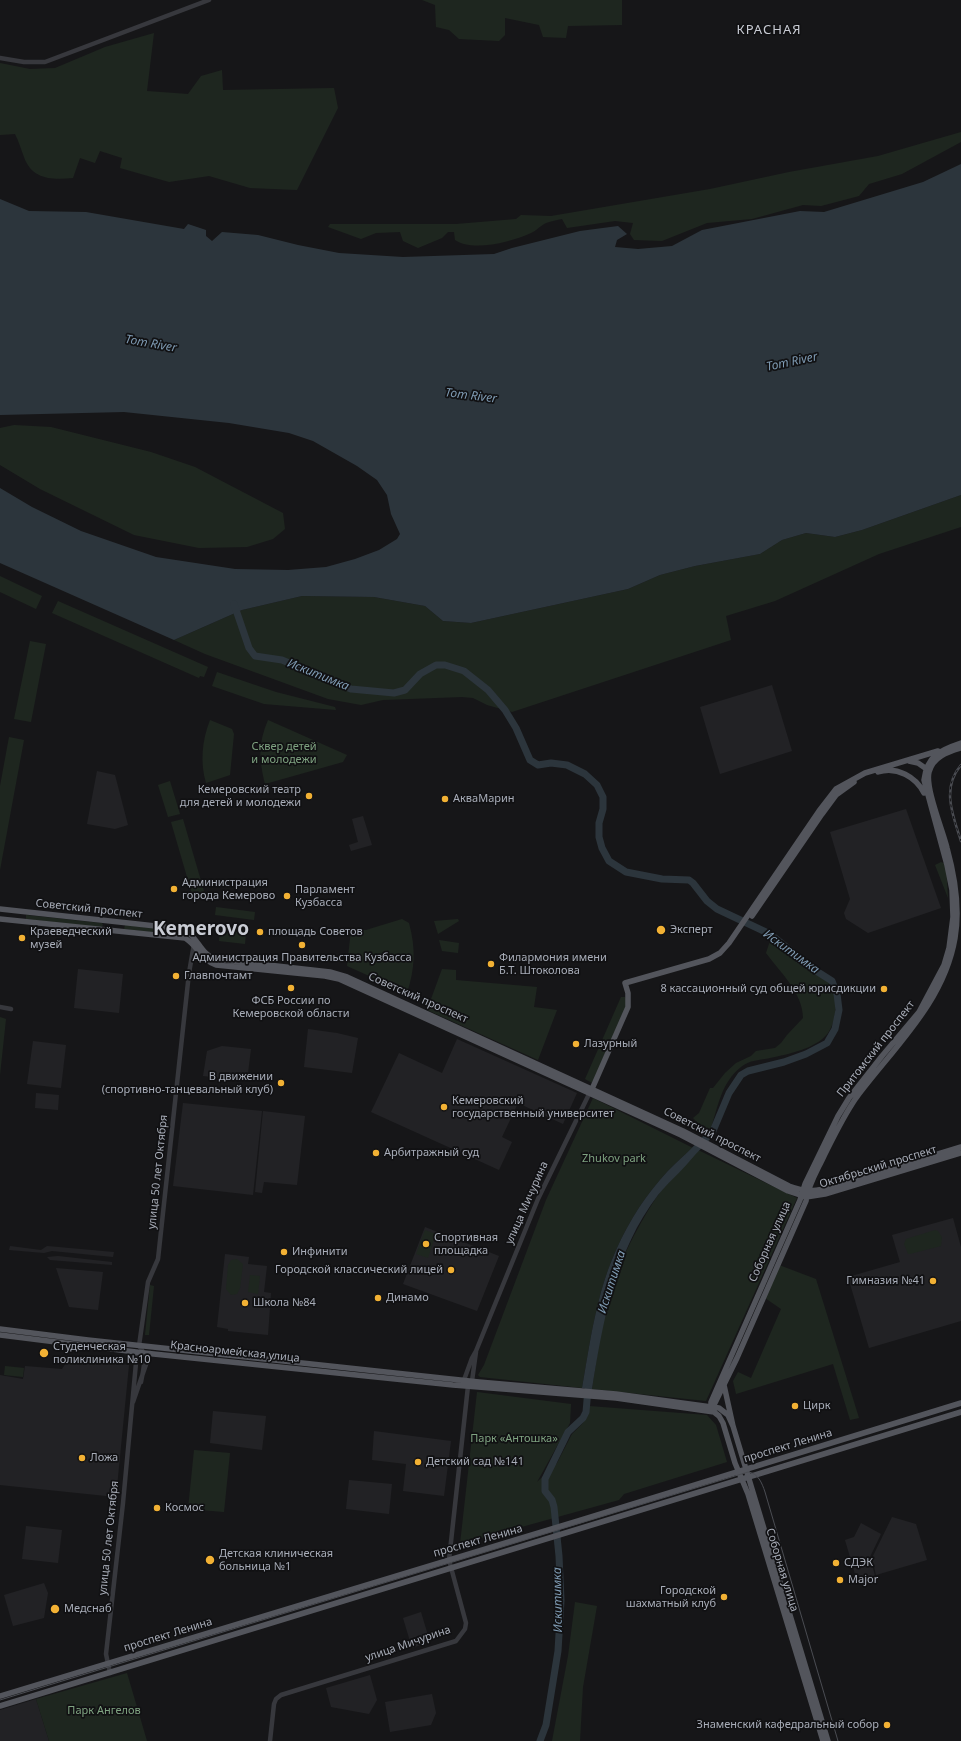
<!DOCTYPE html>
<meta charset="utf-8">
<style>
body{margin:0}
canvas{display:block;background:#161618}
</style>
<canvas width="961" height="1741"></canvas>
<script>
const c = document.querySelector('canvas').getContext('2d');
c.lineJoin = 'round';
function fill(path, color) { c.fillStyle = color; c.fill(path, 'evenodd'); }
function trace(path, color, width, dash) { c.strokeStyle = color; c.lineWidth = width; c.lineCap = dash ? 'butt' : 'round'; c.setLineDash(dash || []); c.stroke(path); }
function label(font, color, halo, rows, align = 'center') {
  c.font = font + ' "Noto Sans",sans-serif'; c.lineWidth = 3.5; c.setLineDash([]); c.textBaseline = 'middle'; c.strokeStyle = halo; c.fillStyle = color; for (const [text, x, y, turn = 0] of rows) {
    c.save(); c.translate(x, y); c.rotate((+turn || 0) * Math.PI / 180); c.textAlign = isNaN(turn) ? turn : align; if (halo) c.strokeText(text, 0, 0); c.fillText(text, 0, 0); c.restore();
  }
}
fill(new Path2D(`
 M772 685 792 751 720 774 700 707Z
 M97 771 115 775 128 825 115 829 87 824Z
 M906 809 941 908 868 933 846 919 844 913 850 899 830 832Z
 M363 816 372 845 351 851 349 845 358 842 352 819Z
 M78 969 123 974 119 1013 74 1008Z
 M308 1029 337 1033 358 1038 352 1073 304 1067Z
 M457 1039 577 1093 563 1124 518 1103 502 1137 512 1142 499 1170 371 1112 399 1053 442 1073Z
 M33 1041 66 1045 61 1088 27 1084Z
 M222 1046 251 1049 247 1081 203 1076 207 1051Z
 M36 1093 59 1095 58 1110 35 1108Z
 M183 1103 262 1111 253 1195 173 1186Z
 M263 1111 305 1116 297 1185 264 1182 262 1193 255 1192Z
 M953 1218 961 1247V1321L869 1348 848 1277 900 1262 892 1235Z
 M425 1227 499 1256 477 1311 403 1284Z
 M10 1246 41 1250 47 1246 114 1252 113 1257 52 1251 44 1253 9 1250Z
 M225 1254 249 1257 248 1264 267 1266 264 1292 271 1293 268 1335 228 1331V1329L217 1327Z
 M58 1256 112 1262V1265L50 1260 47 1257Z
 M56 1268 103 1272 98 1310 69 1307Z
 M81 1359 129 1365 116 1497 0 1485V1375L23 1379 25 1366 62 1369 68 1360Z
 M213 1411 266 1416 262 1450 210 1443Z
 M374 1431 451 1441 444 1496 403 1491 406 1464 372 1460Z
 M349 1480 392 1484 389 1514 346 1509Z
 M892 1517 916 1524 927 1560 876 1575 872 1558Z
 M861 1523 881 1534 870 1557 875 1576 857 1581 845 1540 854 1537Z
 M26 1526 62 1530 58 1563 22 1559Z
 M44 1583 48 1593 44 1618 13 1626 4 1595Z
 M421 1612 430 1642 412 1648 403 1618Z
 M370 1675 377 1700 369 1714 331 1707 326 1688Z
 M432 1694 436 1713 431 1725 390 1732 385 1702Z
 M36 1699 49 1741H0V1710Z`), '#222225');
fill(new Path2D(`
 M422 0H622V25L568 26 566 38 543 37 539 25 505 18V35L499 41 459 39 449 30 436 27 435 5Z
 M154 33 147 91 188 94 201 76 222 70 223 90 334 88 338 108 297 190 250 188 209 176 169 182 120 168 122 158 100 151 95 163 80 158 73 178C53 180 32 180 24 157 21 149 19 142 15 134L0 135V63L30 69 55 68 105 47Z
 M961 132V142L902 174 869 184 859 196 821 206 803 205 752 219 707 223 662 241 634 240 630 234 633 223 615 221 567 228 562 219C557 220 551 221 546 223 541 225 536 231 531 233 512 242 472 252 455 240L454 232H448L442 238 418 248 403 241 400 232 376 233 361 239 328 227 330 224H456L516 219 521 215 551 216 710 189 789 172 878 156Z
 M14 425 51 427 151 452 195 467 283 513 285 529 273 539 247 547 199 548 134 535 40 489 0 465V428Z
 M961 495V527L879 554 775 601 726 616 731 640 512 712 487 705 473 698 462 697 383 700 361 705 328 699 205 654 174 640 242 610 302 596 374 597 425 606 443 621 471 623 628 589 660 575 695 566 760 554 782 540 806 533 835 537 862 530Z
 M0 576 42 596 36 609 0 592Z
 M58 601 208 667 204 677 200 676 199 678 52 613Z
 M30 641 46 644 31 722 14 719Z
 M217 672 276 692 335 707 336 710 264 704 212 686Z
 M210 720 232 729 234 734 230 775 206 783C200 763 202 740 210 720Z
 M268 720 347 755 343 762 265 784C259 759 258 744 268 720Z
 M9 737 24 740 0 870V786Z
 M170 781 180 814 168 817 158 785Z
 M183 819 206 898 194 901 171 822Z
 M941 862 946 864 948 898 935 865Z
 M216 907 255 912 254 920 215 915Z
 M26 915 102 923 103 925 101 927 26 919Z
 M402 919 409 923C416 949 415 968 407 993L347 966 351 930H366Z
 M458 919 459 921 438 934 434 921Z
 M125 925 177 931 176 935 124 929Z
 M220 930 246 933 245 944 219 941Z
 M771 938 796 961 818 974 829 977C836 989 837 1000 835 1013 834 1020 832 1027 828 1033 816 1049 788 1054 770 1058 760 1060 749 1060 741 1067 721 1082 717 1110 710 1132L699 1131 697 1122 693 1118 699 1113 710 1088H713L725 1073 736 1063 751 1056 756 1051 775 1048 781 1043 787 1035 803 1018C803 993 780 972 766 953Z
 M439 940 459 943 458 953 442 951Z
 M442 969 456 970V980L537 987 534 1007 557 1010 538 1060 427 1010Z
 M621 997H625L628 1002 592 1083 585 1079Z
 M0 1017 6 1019 0 1075Z
 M593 1098 693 1148C645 1186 612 1244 598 1304 591 1331 587 1360 582 1388L480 1377 478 1375 484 1365 546 1200Z
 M698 1150 797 1198 706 1401 592 1389C596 1362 600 1335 606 1308 616 1268 634 1232 656 1198 668 1180 686 1167 698 1150Z
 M425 1230 436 1234 428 1258 416 1254Z
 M935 1230 938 1231 942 1237 941 1246 910 1254H908L904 1244 906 1239Z
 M237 1259 243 1264 240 1288 237 1294 231 1295 226 1289 228 1265 231 1260Z
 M779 1265 816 1279 859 1418 850 1420 833 1364 736 1394 733 1381 738 1372 751 1378 781 1309 765 1298Z
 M250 1275 260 1276 258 1294 248 1292Z
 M150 1285 154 1286 149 1335H145Z
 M5 1366 24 1368 23 1377 4 1375Z
 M477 1392 571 1404 570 1423 537 1482 557 1463 572 1434 583 1423 589 1406 707 1415 716 1425 727 1462 624 1494 619 1500 460 1544Z
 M194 1450 230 1453 224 1512 188 1509Z
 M575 1602 597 1606 583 1687 580 1741H552L568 1656Z
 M127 1673 147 1741H49L36 1699Z`), '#1e261f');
fill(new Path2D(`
 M961 164V495L862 530 835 537 806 533 782 540 760 554 695 566 660 575 628 589 471 623 443 621 425 606 374 597 302 596 242 610 174 640 0 563V488L32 507 81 531 156 557 235 569 288 570 326 567 355 559 379 550 397 539 400 534 391 514 387 495 377 480 357 466 313 441 289 433 229 423 124 412 0 415V199L29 211 86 212 184 229 188 224 206 230V236L212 241 222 232 258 235 298 245 339 253 403 257 494 254 512 248 580 231 618 226 627 234 617 240 615 247 638 249 672 246 702 230 800 211 824 212 923 182Z
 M693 1148 698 1150C687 1167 671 1179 658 1195 615 1251 603 1321 592 1389L582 1388C587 1360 591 1331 598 1304 612 1244 645 1186 693 1148Z`), '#2c353c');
trace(new Path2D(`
 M234 604 249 648 255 656 282 660 351 689 394 693 405 690 420 674 436 665H445L464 671 488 690 505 710 516 728 530 760 538 765 551 763 567 765 585 774 597 785 603 797V809L599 823V837L602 848 609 861 626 872 662 879 689 880 693 883 707 901 717 909 770 934 790 950 799 960 832 981 837 994 839 1010 835 1029 827 1043 806 1054 784 1062 748 1071 741 1075 729 1093 713 1131 689 1156
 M540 1741 546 1725 558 1651 561 1600 559 1556 554 1507 552 1500 545 1491V1479L568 1432 583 1418 586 1412 588 1389`), '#2c353c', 7);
trace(new Path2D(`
 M0 58 24 62H45L209 0
 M0 1007 11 1009
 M464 1380 472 1358 476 1351 489 1319 538 1199 591 1090
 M472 1381 476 1352
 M141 1382C143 1371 148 1354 139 1346L148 1282 158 1259 189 973 194 944
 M133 1402 150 1353
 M110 1673 106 1654 123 1503 137 1352
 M270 1741 274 1704 276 1699 281 1695 456 1641 465 1629 466 1623 449 1560 468 1386`), '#37383d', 4.5);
trace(new Path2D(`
 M909 761 918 763 928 770
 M878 772C897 766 916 777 924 793
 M0 909 183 929C197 935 200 954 215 959L330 972 347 977 683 1131 789 1186C804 1191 809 1192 824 1189L961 1147
 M752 916 822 814 836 795 854 782
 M0 919 185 938C198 946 200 959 216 965L325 976 339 979 681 1135 788 1191 806 1197 825 1194 961 1153
 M592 1089 628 1007V993L625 983 709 959 720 953 729 943 819 811 836 789 865 773 938 751
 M0 1329 88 1340 479 1382 616 1394 719 1408 728 1415 733 1426
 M0 1335 144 1353 453 1385 616 1398 714 1412 719 1416 723 1423 735 1463 748 1494 823 1741
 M724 1385 733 1426 828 1741
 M711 1411V1402L800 1200 805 1184 838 1116 849 1098 882 1056 919 1012 944 965 949 948 953 917 952 890 947 865 924 780C927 756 940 750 961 743
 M711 1411 737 1358 806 1201C808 1185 817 1171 824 1156 834 1136 843 1117 856 1098 893 1048 944 1003 955 938 960 909 955 877 947 848 943 831 925 788 929 772 933 757 947 752 961 748
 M0 1696 578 1521 961 1403
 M0 1706 961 1412`), '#53555c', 5.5);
trace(new Path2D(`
 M0 1700 748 1472C758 1473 762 1483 765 1492L838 1741`), '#4a4c52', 1);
const rail = new Path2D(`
 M961 765C941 788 953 816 961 841`);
trace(rail, '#4a4c52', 2.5);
trace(rail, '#111113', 1, [3]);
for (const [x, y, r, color] of [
 [309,796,4,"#f2b134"],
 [445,799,4,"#f2b134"],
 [174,889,4,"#f2b134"],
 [287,896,4,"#f2b134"],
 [661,930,5,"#f2b134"],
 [260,932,4,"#f2b134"],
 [22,938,4,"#f2b134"],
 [302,945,4,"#f2b134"],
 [491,964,4,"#f2b134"],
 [176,976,4,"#f2b134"],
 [291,988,4,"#f2b134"],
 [884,989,4,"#f2b134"],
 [576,1044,4,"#f2b134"],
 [281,1083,4,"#f2b134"],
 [444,1107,4,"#f2b134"],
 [376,1153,4,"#f2b134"],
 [426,1244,4,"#f2b134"],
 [284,1252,4,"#f2b134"],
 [451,1270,4,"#f2b134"],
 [933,1281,4,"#f2b134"],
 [378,1298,4,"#f2b134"],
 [245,1303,4,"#f2b134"],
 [44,1353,5,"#f2b134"],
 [795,1406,4,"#f2b134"],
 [82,1458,4,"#f2b134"],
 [418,1462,4,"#f2b134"],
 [157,1508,4,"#f2b134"],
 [210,1560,5,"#f2b134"],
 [836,1563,4,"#f2b134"],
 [840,1580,4,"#f2b134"],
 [724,1597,4,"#f2b134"],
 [55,1609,5,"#f2b134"],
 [887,1725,4,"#f2b134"]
]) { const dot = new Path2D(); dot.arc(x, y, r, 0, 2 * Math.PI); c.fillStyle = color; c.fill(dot); trace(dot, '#111113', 1.5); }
label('11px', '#7fa381', '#111113', [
 ["Сквер детей",284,747],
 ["и молодежи",284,760],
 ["Zhukov park",614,1159],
 ["Парк «Антошка»",514,1439],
 ["Парк Ангелов",104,1711]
]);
label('11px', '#a8adb8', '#111113', [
 ["Кемеровский театр",301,790,"right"],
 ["для детей и молодежи",301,803,"right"],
 ["АкваМарин",453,799],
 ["Администрация",182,883],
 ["города Кемерово",182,896],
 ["Парламент",295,890],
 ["Кузбасса",295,903],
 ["Эксперт",670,930],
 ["Краеведческий",30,932],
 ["музей",30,945],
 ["площадь Советов",268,932],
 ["Администрация Правительства Кузбасса",302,958,"center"],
 ["Филармония имени",499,958],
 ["Б.Т. Штоколова",499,971],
 ["Главпочтамт",184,976],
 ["8 кассационный суд общей юрисдикции",876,989,"right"],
 ["ФСБ России по",291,1001,"center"],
 ["Кемеровской области",291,1014,"center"],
 ["Лазурный",584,1044],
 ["В движении",273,1077,"right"],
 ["(спортивно-танцевальный клуб)",273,1090,"right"],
 ["Кемеровский",452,1101],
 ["государственный университет",452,1114],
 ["Арбитражный суд",384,1153],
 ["Спортивная",434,1238],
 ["площадка",434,1251],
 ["Инфинити",292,1252],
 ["Городской классический лицей",443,1270,"right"],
 ["Гимназия №41",925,1281,"right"],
 ["Динамо",386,1298],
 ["Школа №84",253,1303],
 ["Студенческая",53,1347],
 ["поликлиника №10",53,1360],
 ["Цирк",803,1406],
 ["Ложа",90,1458],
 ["Детский сад №141",426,1462],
 ["Космос",165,1508],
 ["Детская клиническая",219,1554],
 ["больница №1",219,1567],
 ["СДЭК",844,1563],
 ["Major",848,1580],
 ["Городской",716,1591,"right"],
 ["шахматный клуб",716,1604,"right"],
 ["Медснаб",64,1609],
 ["Знаменский кафедральный собор",879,1725,"right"]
], 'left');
label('11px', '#a8adb8', '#111113', [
 ["Советский проспект",89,909,6],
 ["Советский проспект",418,998,24],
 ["Притомский проспект",876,1049,-52],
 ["Советский проспект",712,1135,27],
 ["Октябрьский проспект",878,1167,-17],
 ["улица 50 лет Октября",158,1172,-84],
 ["улица Мичурина",527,1203,-66],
 ["Соборная улица",770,1242,-66],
 ["Красноармейская улица",235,1352,6],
 ["проспект Ленина",788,1446,-17],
 ["улица 50 лет Октября",109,1538,-84],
 ["проспект Ленина",478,1541,-16],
 ["Соборная улица",782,1570,73],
 ["проспект Ленина",168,1635,-17],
 ["улица Мичурина",408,1644,-19]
]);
label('italic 12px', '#7f9bb3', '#111113', [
 ["Tom River",151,344,10],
 ["Tom River",792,362,-12],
 ["Tom River",471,396,7],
 ["Искитимка",318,675,22],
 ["Искитимка",791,952,36],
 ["Искитимка",612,1282,-72],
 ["Искитимка",558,1600,-91]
]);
c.letterSpacing = '1px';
label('13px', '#c9ccd4', '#111113', [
 ["КРАСНАЯ",769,30]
]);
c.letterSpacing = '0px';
label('bold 19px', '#c9ccd4', '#111113', [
 ["Kemerovo",201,930]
]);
</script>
